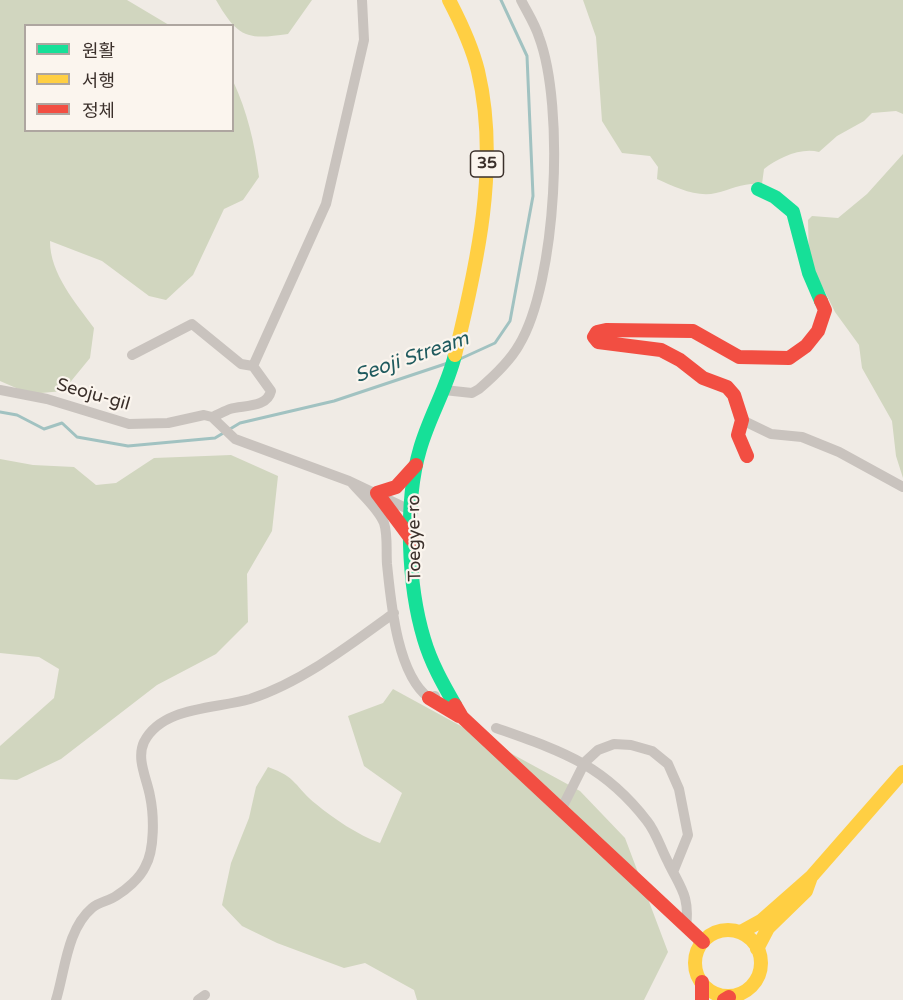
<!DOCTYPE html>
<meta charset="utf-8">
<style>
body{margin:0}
#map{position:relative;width:903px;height:1000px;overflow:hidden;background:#f0ebe5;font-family:"Varela Round","Noto Sans KR",sans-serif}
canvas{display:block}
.legend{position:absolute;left:24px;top:24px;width:210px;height:108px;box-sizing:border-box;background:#fbf5ee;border:2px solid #aea6a0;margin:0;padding:8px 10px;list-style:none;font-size:18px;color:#3b302b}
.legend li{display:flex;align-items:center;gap:12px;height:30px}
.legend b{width:30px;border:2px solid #aea6a0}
</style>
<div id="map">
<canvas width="903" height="1000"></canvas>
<ul class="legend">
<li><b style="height:8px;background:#16e098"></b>원활</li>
<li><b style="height:8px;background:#ffcf43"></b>서행</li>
<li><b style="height:8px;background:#f24e42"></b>정체</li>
</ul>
</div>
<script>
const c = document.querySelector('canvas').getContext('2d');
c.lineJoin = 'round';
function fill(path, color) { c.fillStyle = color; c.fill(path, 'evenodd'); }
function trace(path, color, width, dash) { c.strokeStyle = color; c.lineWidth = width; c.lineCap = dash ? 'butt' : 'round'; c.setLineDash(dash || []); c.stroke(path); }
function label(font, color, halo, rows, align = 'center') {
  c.font = font + ' "Varela Round",sans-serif'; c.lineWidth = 4.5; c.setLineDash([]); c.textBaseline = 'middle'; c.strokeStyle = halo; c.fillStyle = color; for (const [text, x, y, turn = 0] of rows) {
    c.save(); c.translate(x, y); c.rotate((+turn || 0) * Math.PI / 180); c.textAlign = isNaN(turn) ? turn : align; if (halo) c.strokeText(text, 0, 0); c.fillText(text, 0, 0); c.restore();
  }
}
fill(new Path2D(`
 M0 0H127L169 25 26 26V130H232L233 81C248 114 254 141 259 177L243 200 224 209 193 275 166 300 149 296 102 261 50 241C50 274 76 303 94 328L90 358 63 391 30 394 0 381Z
 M216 0H312L288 34C247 40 238 38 216 0Z
 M583 0H903V114L896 111 872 113 864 121 837 136 819 152C801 147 778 158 764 169L762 184C745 182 732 189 716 193 697 198 675 187 657 179L658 167 650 156 622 153 602 121 596 37Z
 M903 154V478L896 456 892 421 862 368 859 345 835 312 809 260 808 220 812 216 838 218 867 194Z
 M231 455 278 476 272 531 247 574 248 622 216 654 157 685 61 759 17 780 0 779V746L54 698 59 669 39 657 0 653V459L33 465 74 467 96 485 116 483 154 458Z
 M393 689 580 791 625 838 668 952 644 1000H417L414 990 365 963 344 968 277 943 242 926 222 905 231 863 249 818 256 787 268 767C297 777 295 787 316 804 334 819 358 835 380 843L402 793 364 766 348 716 383 703Z`), '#d1d6bf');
trace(new Path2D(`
 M460 359 495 343 510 321 533 196 527 56 501 0
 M0 412 17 415 44 429 62 423 77 437 128 446 215 438 240 423 334 401 448 363`), '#a1c2c1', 3);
trace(new Path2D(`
 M132 355 192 324 241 364 253 366 271 391C267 408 244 405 230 409 224 411 218 415 212 417L235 439 349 481 410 510
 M253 366 326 204 364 40 362 0
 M0 390 47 399 129 424 168 423 204 415 212 417
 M444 390 472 393 479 389C493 377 510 361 519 345 557 282 565 106 539 37 535 24 527 12 521 0
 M742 420 771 434 802 437 839 452 903 487
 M352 483C362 495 378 508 384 523 388 535 386 551 387 564 391 603 397 674 429 698L435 696
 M496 728C561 751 603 764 647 821 656 832 661 849 668 862 681 889 690 896 686 927
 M561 810 585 762 598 750 614 744 631 745 652 751 668 764 679 789 688 835 673 872
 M56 1000C65 971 67 929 92 908 99 902 109 901 116 896 126 890 140 878 145 867 155 850 154 815 150 796 147 779 136 759 144 742 162 706 216 709 250 699 302 682 350 645 394 613
 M198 1000 205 995`), '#c9c3be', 10);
trace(new Path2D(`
 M758 189 775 197 793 212 809 273 821 301
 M455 705C443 684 431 663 424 639 408 586 404 503 420 449 429 417 447 388 455 355`), '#16e098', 14);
trace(new Path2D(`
 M449 0C461 23 472 46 478 71 500 164 477 265 455 355
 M811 877 903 772
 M695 963a33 33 0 1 1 66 0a33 33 0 1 1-66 0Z
 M741 932 761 921 811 877 806 891 768 928 757 949`), '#ffcf43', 14);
trace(new Path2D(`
 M747 456 738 435 742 420 734 395 727 387 703 378 680 360 661 350 598 342 594 337 597 332 606 330 693 331 739 357 789 358 806 346 818 331 825 310 821 301
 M412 540 377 493 396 487 416 465
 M429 698 459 716
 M455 705 462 717 703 942
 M702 982V1000
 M724 1000 729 997`), '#f24e42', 14);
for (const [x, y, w] of [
 [487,164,33]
]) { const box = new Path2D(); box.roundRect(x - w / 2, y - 13, w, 26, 4.5); c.fillStyle = '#fbf5ee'; c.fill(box); trace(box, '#3b302b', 1.5); }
label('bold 16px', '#3b302b', null, [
 ["35",487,164]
]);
label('18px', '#3b302b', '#fbf5ee', [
 ["Seoju-gil",93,395,16],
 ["Toegye-ro",415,538,-91]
]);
label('italic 20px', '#1f5a5e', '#fbf5ee', [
 ["Seoji Stream",412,358,-19]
]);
</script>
